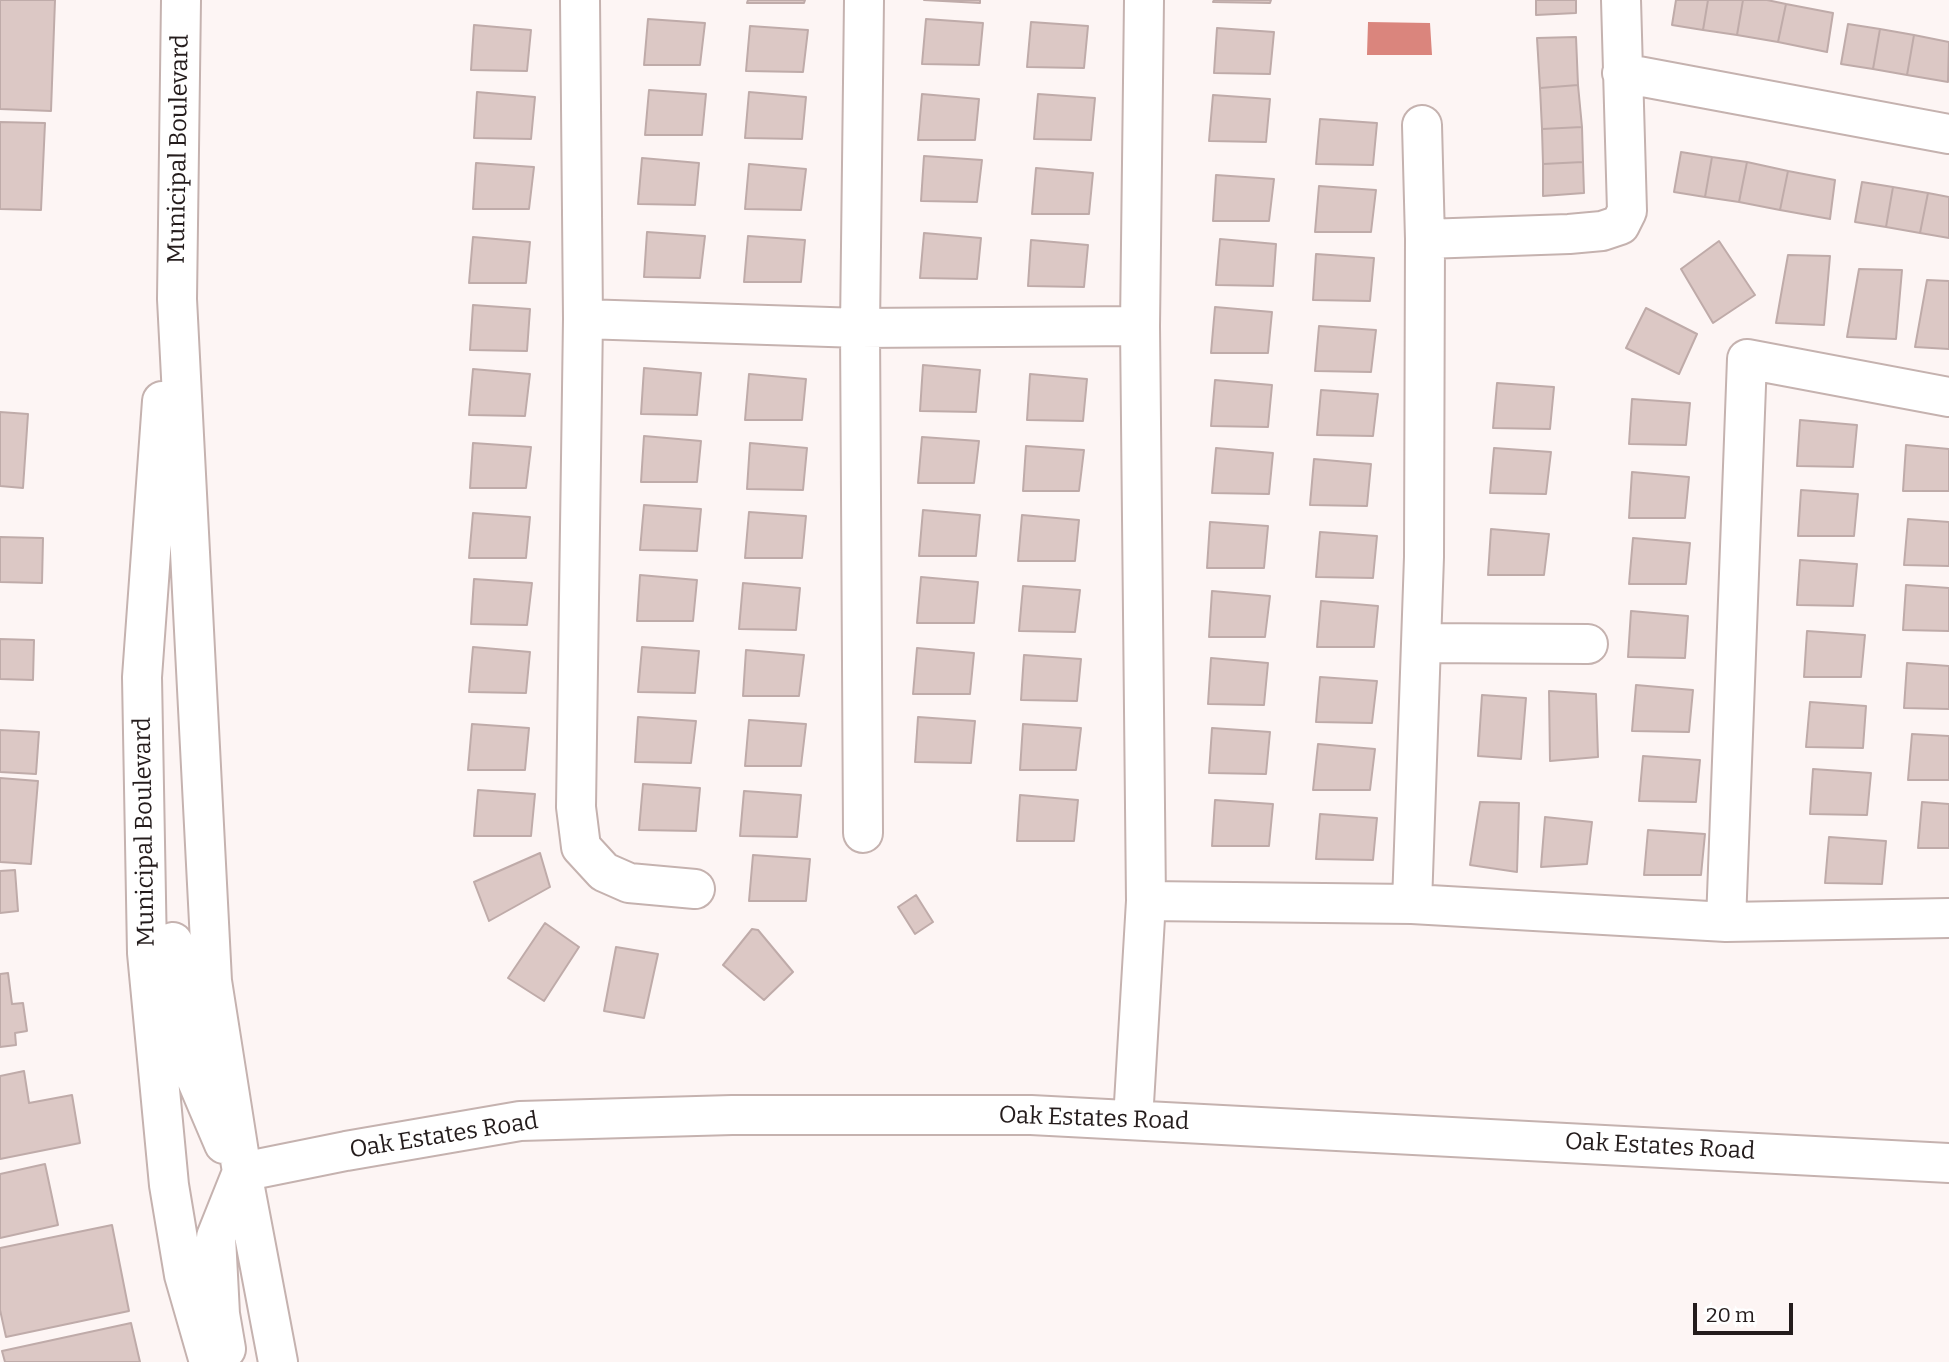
<!DOCTYPE html>
<style>
body{margin:0}
#map{position:relative;width:1949px;height:1362px;overflow:hidden;background:#fdf5f4;font-family:Bitter,serif}
canvas{display:block}
.scale{position:absolute;left:1693px;top:1303px;width:100px;height:32px;box-sizing:border-box;border:4px solid #241c1c;border-top:0;padding-left:9px;font-size:21px;line-height:24px;white-space:nowrap;color:#241c1c;-webkit-text-stroke:5px #fff;paint-order:stroke}
</style>
<div id="map">
<canvas width="1949" height="1362"></canvas>
<div class="scale">20 m</div>
</div>
<script>
const c = document.querySelector('canvas').getContext('2d');
c.lineJoin = 'round';
function fill(path, color) { c.fillStyle = color; c.fill(path, 'evenodd'); }
function trace(path, color, width, dash) { c.strokeStyle = color; c.lineWidth = width; c.lineCap = dash ? 'butt' : 'round'; c.setLineDash(dash || []); c.stroke(path); }
function label(font, color, halo, rows, align = 'center') {
  c.font = font + ' Bitter,serif'; c.lineWidth = 7; c.setLineDash([]); c.textBaseline = 'middle'; c.strokeStyle = halo; c.fillStyle = color; for (const [text, x, y, turn = 0] of rows) {
    c.save(); c.translate(x, y); c.rotate((+turn || 0) * Math.PI / 180); c.textAlign = isNaN(turn) ? turn : align; if (halo) c.strokeText(text, 0, 0); c.fillText(text, 0, 0); c.restore();
  }
}
fill(new Path2D(`
 M1368 22 1430 23 1432 55H1367Z`), '#da857d');
const building = new Path2D(`
 M0 0H55L51 111 0 109Z
 M748 0H805L804 3H747Z
 M924 0H980V3Z
 M1214 0H1271L1270 3 1213 2Z
 M1536 0H1576V13L1536 15Z
 M1676 0H1708L1703 30 1672 25Z
 M1708 0H1743L1737 35 1703 30Z
 M1743 0H1767L1786 4 1778 42 1737 35Z
 M1786 4 1833 13 1827 52 1778 42Z
 M648 19 705 23 700 65H644Z
 M926 19 983 23 979 65 922 64Z
 M1031 22 1088 26 1084 68 1027 67Z
 M1848 24 1880 29 1873 69 1841 64Z
 M474 25 531 30 527 71 471 70Z
 M750 26 808 30 803 72 746 71Z
 M1217 28 1274 32 1270 74 1214 73Z
 M1880 29 1914 35 1907 75 1873 69Z
 M1914 35 1949 42 1948 82 1907 75Z
 M1576 37 1578 85 1540 88 1537 38Z
 M1578 85 1582 127 1542 129 1540 88Z
 M649 90 706 94 702 135H645Z
 M477 92 535 97 531 139 474 138Z
 M749 92 806 97 802 139 745 138Z
 M922 94 979 99 975 140H918Z
 M1038 94 1095 98 1091 140 1034 139Z
 M1213 95 1270 99 1266 142 1209 141Z
 M1320 119 1377 123 1373 165 1316 164Z
 M0 122 45 123 41 210 0 209Z
 M1582 127 1583 162 1543 164 1542 129Z
 M1681 152 1712 157 1705 197 1674 192Z
 M924 156 982 160 977 202 921 201Z
 M1712 157 1747 162 1739 202 1705 197Z
 M642 158 699 163 695 205 638 204Z
 M1583 162 1584 193 1543 196V164Z
 M1747 162 1788 171 1780 210 1739 202Z
 M476 163 534 167 529 209H473Z
 M749 164 806 169 801 210 745 209Z
 M1036 168 1093 173 1089 214H1032Z
 M1788 171 1835 180 1830 219 1780 210Z
 M1216 175 1274 179 1269 221H1213Z
 M1862 182 1893 187 1886 227 1855 222Z
 M1319 186 1376 190 1371 232H1315Z
 M1893 187 1928 193 1920 233 1886 227Z
 M1928 193 1949 197V238L1920 233Z
 M647 232 705 236 700 278 644 277Z
 M924 233 981 238 977 279 920 278Z
 M748 236 805 240 801 282H744Z
 M473 237 530 242 526 283H469Z
 M1220 239 1276 244 1273 286 1216 285Z
 M1031 240 1088 245 1084 287 1028 286Z
 M1719 241 1755 295 1713 323 1681 269Z
 M1316 254 1374 258 1370 301 1313 300Z
 M1788 255 1830 256 1824 325 1776 323Z
 M1859 269 1902 270 1896 339 1847 337Z
 M1927 280 1949 281V349L1915 347Z
 M473 305 530 309 527 351 470 350Z
 M1215 307 1272 312 1268 353H1211Z
 M1646 308 1697 334 1679 374 1626 348Z
 M1319 326 1376 330 1371 372 1315 371Z
 M923 365 980 370 976 412 920 411Z
 M644 368 701 373 697 415 641 414Z
 M473 369 530 374 525 416 469 415Z
 M749 374 806 379 802 420H745Z
 M1030 374 1087 379 1083 421 1027 420Z
 M1215 380 1272 385 1268 427 1211 426Z
 M1497 383 1554 387 1550 429 1493 428Z
 M1321 390 1378 394 1373 436 1317 435Z
 M1632 399 1690 403 1686 445 1629 444Z
 M0 412 28 414 23 488 0 486Z
 M1800 420 1857 425 1853 467 1797 466Z
 M644 436 701 441 697 482H641Z
 M922 437 979 441 974 483H918Z
 M473 443 531 447 526 488H470Z
 M750 443 807 448 803 490 747 489Z
 M1906 445 1949 449V491H1903Z
 M1026 446 1084 450 1079 491H1023Z
 M1216 448 1273 453 1269 494 1212 493Z
 M1494 448 1551 452 1546 494 1490 493Z
 M1314 459 1371 464 1367 506 1310 505Z
 M1632 472 1689 477 1685 518H1629Z
 M1801 490 1858 494 1854 536H1798Z
 M644 505 701 509 697 551 640 550Z
 M923 510 980 515 976 556H919Z
 M749 512 806 516 802 558H745Z
 M473 513 530 517 526 558H469Z
 M1022 515 1079 520 1075 561H1018Z
 M1908 519 1949 522V566L1904 565Z
 M1210 522 1268 526 1264 568H1207Z
 M1491 529 1549 534 1544 575H1488Z
 M1320 532 1377 536 1373 578 1316 577Z
 M0 537 43 538 42 583 0 582Z
 M1633 538 1690 543 1686 584H1629Z
 M1800 560 1857 564 1853 606 1797 605Z
 M640 575 697 580 693 621H637Z
 M921 577 978 582 974 623H917Z
 M474 579 532 583 527 625 471 624Z
 M743 583 800 588 796 630 739 629Z
 M1906 585 1949 588V631L1903 630Z
 M1023 586 1080 590 1075 632 1019 631Z
 M1212 591 1270 596 1265 637H1209Z
 M1321 601 1378 606 1374 647H1317Z
 M1631 611 1688 616 1685 658 1628 657Z
 M1807 631 1865 635 1861 677H1804Z
 M0 639 34 640 33 680 0 679Z
 M473 647 530 652 526 693 469 692Z
 M642 647 699 651 695 693 638 692Z
 M917 648 974 653 970 694H913Z
 M746 650 804 655 799 696H743Z
 M1024 655 1081 659 1077 701 1021 700Z
 M1211 658 1268 663 1264 705 1208 704Z
 M1907 663 1949 666V709L1904 708Z
 M1320 677 1377 681 1372 723 1316 722Z
 M1636 685 1693 690 1689 732 1632 731Z
 M1549 691 1596 694 1598 757 1550 761Z
 M1482 695 1526 698 1521 759 1478 756Z
 M1810 702 1866 706 1863 748 1806 747Z
 M638 717 696 721 691 763 635 762Z
 M918 717 975 721 971 763 915 762Z
 M749 720 806 724 801 766H745Z
 M472 724 529 728 525 770H468Z
 M1023 724 1081 728 1076 770H1020Z
 M1212 728 1270 732 1266 774 1209 773Z
 M0 730 39 732 36 774 0 772Z
 M1912 734 1949 736V780H1908Z
 M1318 744 1375 749 1370 790H1313Z
 M1643 756 1700 760 1696 802 1639 801Z
 M1813 769 1871 773 1867 815 1810 814Z
 M0 778 38 781 31 864 0 862Z
 M643 784 700 788 696 831 639 830Z
 M478 790 535 794 531 836H474Z
 M744 791 801 795 797 837 740 836Z
 M1020 795 1078 800 1074 841H1017Z
 M1215 800 1273 804 1269 846H1212Z
 M1480 802 1519 803 1517 872 1470 865Z
 M1922 802 1949 804V848H1918Z
 M1320 814 1377 818 1373 860 1316 859Z
 M1545 817 1592 822 1587 864 1541 867Z
 M1648 830 1705 834 1701 875H1644Z
 M1829 837 1886 841 1882 884 1825 883Z
 M540 853 550 887 489 921 474 882Z
 M753 855 810 859 806 901H749Z
 M15 870 18 911 0 913V871Z
 M916 895 933 922 915 934 898 907Z
 M545 923 579 947 544 1001 508 978Z
 M752 929 758 930 793 972 764 1000 723 965Z
 M616 947 658 954 644 1018 604 1011Z
 M8 973 12 1004 23 1003 27 1031 15 1033 16 1045 0 1047V974Z
 M24 1071 29 1103 72 1095 80 1143 0 1159V1076Z
 M45 1164 58 1225 0 1238V1174Z
 M112 1225 129 1311 6 1337 0 1310V1248Z
 M131 1323 140 1362H5L2 1351Z`);
fill(building, '#dcc8c5');
trace(building, '#bfaba9', 2);
const minor = new Path2D(`
 M580 0 583 319 576 807 581 847 604 872 629 883 695 889
 M1622 73 1949 134
 M1425 239 1569 234 1602 231 1620 225 1627 211 1621 0
 M583 319 860 328 1140 326
 M1422 643 1588 644
 M863 833 860 328 864 0
 M1146 901 1412 904 1726 922 1949 918
 M1412 904 1424 557 1425 239 1422 125
 M1726 922 1747 359 1949 397
 M1133 1120 1146 901 1140 326 1144 0
 M242 1172 346 1151 520 1121 732 1115H1031L1949 1163`);
const major = new Path2D(`
 M181 0 177 299 212 981 242 1172 278 1362
 M162 401 142 677 147 953 169 1185 184 1275 209 1362
 M173 942 177 990 195 1076 224 1144
 M226 1349 220 1314 216 1237 242 1172`);
trace(minor, '#c5b2af', 42);
trace(major, '#c5b2af', 42);
trace(minor, '#fff', 38);
trace(major, '#fff', 38);
label('24px', '#241c1c', '#fff', [
 ["Municipal Boulevard",179,149,-89],
 ["Municipal Boulevard",145,832,-91],
 ["Oak Estates Road",1094,1119,2],
 ["Oak Estates Road",444,1136,-9],
 ["Oak Estates Road",1660,1147,3]
]);
</script>
